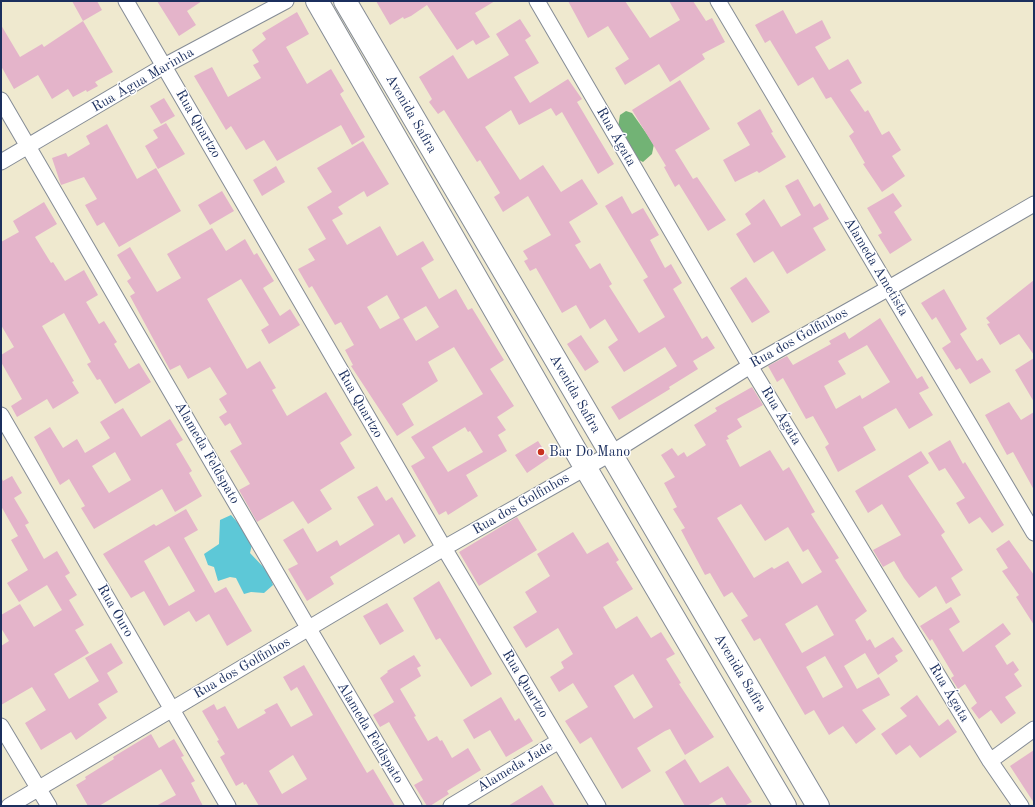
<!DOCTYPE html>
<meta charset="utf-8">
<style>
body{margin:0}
#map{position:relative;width:1035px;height:807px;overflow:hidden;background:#efe9cf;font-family:"Old Standard TT",serif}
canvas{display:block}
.frame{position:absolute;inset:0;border:2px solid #1b2f5e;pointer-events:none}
</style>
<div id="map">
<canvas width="1035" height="807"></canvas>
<div class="frame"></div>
</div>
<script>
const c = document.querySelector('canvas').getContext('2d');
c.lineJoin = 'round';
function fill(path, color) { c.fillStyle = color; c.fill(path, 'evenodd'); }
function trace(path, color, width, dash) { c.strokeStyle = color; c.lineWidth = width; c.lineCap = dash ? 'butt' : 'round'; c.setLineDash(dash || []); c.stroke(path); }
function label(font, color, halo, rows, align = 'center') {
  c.font = font + ' "Old Standard TT",serif'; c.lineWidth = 3; c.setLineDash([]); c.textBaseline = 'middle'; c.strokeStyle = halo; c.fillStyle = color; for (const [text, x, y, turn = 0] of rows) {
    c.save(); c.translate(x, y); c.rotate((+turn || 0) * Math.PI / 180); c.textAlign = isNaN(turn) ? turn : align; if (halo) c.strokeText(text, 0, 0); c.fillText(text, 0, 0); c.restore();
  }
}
fill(new Path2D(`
 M626 111 632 113 654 144 652 154 643 162 631 156 617 134 620 115Z`), '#72b375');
fill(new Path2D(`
 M231 515 253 540 250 553 269 573 273 585 264 593 251 592 244 594 236 578 230 577 218 581 214 567 208 565 204 554 219 544 220 520Z`), '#5dc8d7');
fill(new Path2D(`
 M72 1H97L102 10 83 21Z
 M157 1H202L187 11 196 25 179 36Z
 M376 1H495L475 13 490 37 476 45 473 40 457 50 427 5 411 16 404 19 403 17 390 25Z
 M568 1H625L650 38 680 20 669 1H693L706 21 712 18 725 42 702 54 705 59 670 82 659 64 625 85 615 68 629 59 608 26 588 38Z
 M783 10 796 34 822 20 831 38 815 47 829 70 848 59 862 83 850 90 865 112 868 110 882 135 889 131 901 150 892 156 905 176 882 192 863 164 865 163 849 136 854 132 831 97 826 99 813 77 798 86 770 40 765 43 755 25Z
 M297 12 309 34 286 47 307 84 331 69 344 91 340 94 365 137 352 145 341 125 277 161 264 140 246 150 231 126 226 130 194 76 212 67 228 97 261 78 253 65 259 62 252 50 266 39 262 33Z
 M520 19 531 36 525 40 539 63 514 77 530 103 568 79 582 99 577 102 614 164 598 174 562 112 556 116 551 108 519 125 511 110 485 127 520 180 543 165 561 192 582 179 598 204 569 222 581 242 575 245 590 269 600 263 612 284 609 286 639 333 665 317 643 280 648 277 605 206 622 196 632 214 643 208 659 235 650 240 665 268 671 264 682 283 673 289 702 339 707 336 715 348 693 361 698 369 669 387 670 389 619 420 611 407 677 366 665 347 624 372 608 347 618 340 605 319 590 329 576 305 562 313 536 268 530 271 524 261 528 259 523 251 551 235 528 196 503 212 494 197 500 193 480 160 477 162 444 110 438 114 429 102 432 99 419 77 453 55 468 79 487 68 509 55 496 34Z
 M83 21 113 72 95 82 98 86 87 92 86 90 73 97 68 89 52 99 38 75 14 89 1 66V25L20 57 42 44 44 47Z
 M680 80 710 129 675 150 693 179 697 177 726 220 708 231 679 184 675 187 664 167 666 166 632 110Z
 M164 98 175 116 161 124 150 106Z
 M760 109 773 132 771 133 786 157 759 173 757 171 735 182 723 160 750 145 737 123Z
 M166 123 185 154 158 169 145 146 158 138 153 130Z
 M107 124 137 179 156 168 181 211 119 247 104 222 97 226 85 205 97 199 84 177 61 185 52 158 66 153 68 157 90 144 86 136Z
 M363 141 389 184 367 197 364 191 338 207 343 214 332 220 347 245 380 226 397 256 423 241 434 260 421 268 439 299 456 289 468 310 472 308 504 360 490 369 514 406 497 417 506 430 498 435 507 451 466 475 478 496 448 515 446 511 439 515 411 466 425 458 411 437 483 394 454 347 428 362 438 381 402 404 414 425 397 436 351 366 353 365 345 350 354 345 341 322 335 325 312 286 309 288 298 269 315 260 308 249 326 239 307 207 332 192 317 168ZM387 295 400 318 380 329 367 307ZM426 306 439 327 416 341 403 319ZM465 427 468 432 470 431 483 452 448 472 432 447Z
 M276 166 285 182 262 196 253 180Z
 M798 179 814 207 820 203 829 219 813 228 826 250 787 274 773 251 754 263 736 234 751 224 745 214 764 199 781 227 801 215 785 186Z
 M222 191 234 211 210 225 198 205Z
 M893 193 902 206 894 212 912 240 890 254 878 235 882 233 867 208Z
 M44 202 57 224 35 237 51 263 53 262 65 281 84 270 98 295 86 302 99 324 104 321 117 342 114 344 129 369 139 363 151 382 115 404 100 379 97 380 87 364 91 362 64 313 42 326 74 381 72 382 79 393 53 409 47 399 17 417 11 406 22 399 1 362V355L14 347 1 325V242L19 232 13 221Z
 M212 228 226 251 245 239 254 255 257 253 274 281 263 288 280 316 290 309 300 325 269 344 261 330 269 325 241 279 207 299 247 369 260 361 276 388 272 390 287 416 326 392 352 435 340 443 355 468 320 490 332 509 308 524 293 501 257 522 239 490 250 484 230 451 242 444 230 423 225 426 219 417 227 412 219 399 227 394 210 367 188 379 180 365 170 370 130 296 135 293 127 281 131 278 117 255 130 247 157 292 181 278 167 254Z
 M746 277 770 312 752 323 730 288Z
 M1034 280V355L1019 334 1000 345 987 324 990 323 986 318Z
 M944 289 967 329 960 334 977 361 982 358 991 372 970 384 960 368 956 370 942 348 951 342 936 317 932 320 921 303Z
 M880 318 917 379 922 376 929 388 919 393 933 415 909 429 896 408 863 427 876 450 838 472 825 447 829 444 813 416 806 419 783 378 777 382 768 366 787 356 793 365 831 344 829 341 845 332 849 339ZM867 345 890 382 862 399 860 395 836 409 824 386 846 374 838 361Z
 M581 335 599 362 585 371 567 344Z
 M1034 358V402L1015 370Z
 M752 387 763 405 737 419 742 427 727 436 729 439 726 440 740 467 770 450 783 471 789 467 815 512 811 514 839 558 835 560 867 611 855 620 867 641 870 639 875 648 893 637 903 651 895 656 898 661 878 675 865 653 844 666 857 689 879 677 890 695 862 710 876 729 856 744 843 726 829 735 814 710 805 715 760 638 754 641 741 620 748 616 732 592 724 597 710 573 705 575 681 530 685 528 673 509 677 507 664 483 675 477 661 455 672 448 678 456 684 452 687 457 706 445 694 425 717 411 715 408ZM741 504 765 541 788 527 803 552 808 549 822 572 802 584 788 561 774 569 772 567 754 578 717 518ZM817 605 834 635 802 653 785 624ZM825 656 843 687 823 698 806 667Z
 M1009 402 1021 420 1034 412V490L1013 452 1007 455 985 415Z
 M123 408 141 437 170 419 183 440 176 444 192 471 189 473 202 496 175 512 162 489 94 529 81 508 85 506 69 479 60 485 34 437 50 427 63 448 77 439 85 453 110 438 100 422ZM115 452 131 480 109 493 92 466Z
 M950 440 963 464 965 462 1004 525 992 533 980 517 969 524 956 503 965 498 945 468 939 471 928 453Z
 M538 441 549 458 527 473 515 455Z
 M921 451 929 463 908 476 945 532 941 535 963 570 951 578 961 595 946 604 936 586 919 598 904 578 894 561 883 567 873 550 901 535 882 504 868 513 855 491Z
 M12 476 22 493 14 498 29 523 25 525 44 559 57 551 70 573 65 576 77 595 69 600 84 625 75 630 89 653 54 674 69 699 99 681 85 658 111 643 123 663 107 673 118 692 98 704 107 718 76 740 71 732 41 750 25 723 46 710 32 687 1 705V646L9 641 1 628V615L20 604 34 627 62 610 47 585 19 602 7 583 28 570 11 540 18 536 1 506V477L3 481Z
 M377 486 386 501 392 497 416 536 404 544 399 534 330 577 334 584 307 601 288 569 298 564 283 540 303 528 317 552 337 540 340 546 374 525 357 497Z
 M186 509 198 530 184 538 215 593 226 587 252 631 227 646 209 614 196 622 189 611 164 626 144 591 131 598 103 554 154 524 156 526ZM169 546 195 591 169 606 144 561Z
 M517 517 537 550 479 586 459 552Z
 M573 532 587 554 608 542 619 560 616 562 633 589 603 607 616 629 637 616 651 638 661 632 675 654 666 659 681 683 679 684 714 737 685 755 670 729 665 731 637 748 651 771 622 789 591 737 580 744 565 721 588 707 573 683 559 692 550 677 564 668 561 662 573 654 558 628 526 648 513 627 537 612 525 592 550 576 537 554ZM633 674 653 707 634 719 614 686Z
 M1009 540 1034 575V625L1016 597 1019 595 1002 571 1008 568 996 549Z
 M439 581 492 674 471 687 440 638 436 640 413 598Z
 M387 603 404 631 380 645 363 616Z
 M951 607 960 622 949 629 963 652 1003 623 1011 634 995 646 1007 665 1013 661 1019 670 1014 674 1022 686 1005 697 1016 713 1001 724 991 710 979 719 971 708 977 703 965 684 958 689 951 678 954 676 932 639 930 641 920 626Z
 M414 655 421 666 417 668 421 676 400 689 416 716 414 717 428 741 437 736 440 741 442 740 452 758 468 748 481 770 447 791 449 794 430 806H427L414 785 423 780 393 729 389 722 380 727 373 715 394 702 380 678 388 672 387 671Z
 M304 665 367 773 373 769 395 806H259L246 784 244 785 243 782 236 786 220 757 225 754 217 741 219 740 202 711 214 704 217 710 225 706 238 729 266 713 264 710 277 703 291 727 313 715 297 687 291 691 283 677ZM293 755 307 779 282 794 269 771Z
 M917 695 939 726 948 719 957 732 920 758 910 745 896 755 881 734 907 716 900 708Z
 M501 697 515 721 519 718 533 741 506 757 490 730 474 739 463 720Z
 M151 734 159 748 174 739 184 756 181 757 195 781 191 783 203 806H156L176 795 161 769 99 806H88L76 785 86 779 85 777 114 759 113 757Z
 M1034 750V803L1010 766Z
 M685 759 700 783 728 766 752 802 744 806H727L722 797 707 806H685L665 772Z
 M542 785 555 806H508Z`), '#e4b4ca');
const street = new Path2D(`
 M126 1 444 548 598 806
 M537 1 750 366 990 761 1021 806
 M718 1 1034 533
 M1 100 309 629 414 806
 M1 162 164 66 286 1
 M1 415 228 806
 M1 726 49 806
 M990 761 1034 729
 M9 806 444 548 610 454 750 366 889 288 1034 204
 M451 806 559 741`);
const secondary = new Path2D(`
 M317 1 585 467 785 806
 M345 1 818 806`);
trace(street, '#858c96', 17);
trace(secondary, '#858c96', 24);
trace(street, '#fff', 15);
trace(secondary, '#fff', 22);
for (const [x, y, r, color] of [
 [541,452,4,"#c8321e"]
]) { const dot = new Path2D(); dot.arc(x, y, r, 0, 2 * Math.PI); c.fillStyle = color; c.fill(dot); trace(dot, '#fff', 1.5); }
label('14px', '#1b2f5e', '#fff', [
 ["Rua Água Marinha",143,80,-30],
 ["Avenida Safira",411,114,60],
 ["Rua Quartzo",198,124,60],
 ["Rua Ágata",616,137,60],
 ["Alameda Ametista",876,267,59],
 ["Rua dos Golfinhos",799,338,-29],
 ["Avenida Safira",575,394,60],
 ["Rua Quartzo",360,404,60],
 ["Rua Ágata",781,416,59],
 ["Alameda Feldspato",207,453,60],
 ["Rua dos Golfinhos",521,504,-30],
 ["Rua Ouro",115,611,60],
 ["Rua dos Golfinhos",242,668,-30],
 ["Avenida Safira",740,673,59],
 ["Rua Quartzo",525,684,59],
 ["Rua Ágata",949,693,59],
 ["Alameda Feldspato",370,733,59],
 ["Alameda Jade",515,767,-31]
]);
label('14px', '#1b2f5e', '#fff', [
 ["Bar Do Mano",549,452]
], 'left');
</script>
